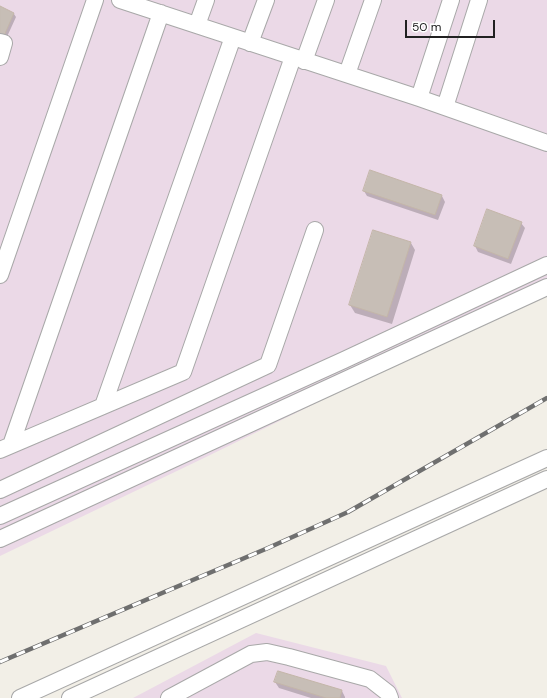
<!DOCTYPE html>
<style>
body{margin:0}
#map{position:relative;width:547px;height:698px;overflow:hidden;background:#f2efe7;font-family:"DM Sans",sans-serif}
canvas{display:block}
.scale{position:absolute;left:405px;top:20px;width:90px;height:18px;box-sizing:border-box;border:2px solid #212121;border-top:0;padding-left:5px;font-size:12px;line-height:14px;white-space:nowrap;color:#212121;-webkit-text-stroke:3px #fff;paint-order:stroke}
</style>
<div id="map">
<canvas width="547" height="698"></canvas>
<div class="scale">50 m</div>
</div>
<script>
const c = document.querySelector('canvas').getContext('2d');
c.lineJoin = 'round';
function fill(path, color) { c.fillStyle = color; c.fill(path, 'evenodd'); }
function trace(path, color, width, dash) { c.strokeStyle = color; c.lineWidth = width; c.lineCap = dash ? 'butt' : 'round'; c.setLineDash(dash || []); c.stroke(path); }
fill(new Path2D(`
 M0 0H547V290L206 457 0 556Z
 M256 633 386 666 402 698H133Z`), '#ebd9e7');
fill(new Path2D(`
 M0 7 14 14 16 17 6 39 0 36Z
 M364 191 442 196 445 202 438 220 367 196Z
 M521 223 525 228 511 264 478 252 475 246Z
 M411 243 415 250 392 324 355 313 350 305Z
 M275 682 342 691 345 697V698H311L279 688Z`), '#0003');
const building = new Path2D(`
 M0 6 14 13 4 36 0 34Z
 M370 170 442 195 435 215 363 191Z
 M487 209 522 222 508 259 474 246Z
 M373 230 411 242 387 317 349 305Z
 M278 671 342 690 340 698H326L274 682Z`);
fill(building, '#c7beb6');
trace(building, '#c4b6a9', 1);
const minor = new Path2D(`
 M120 0 419 98 547 143
 M197 25 206 0
 M0 42 4 43 0 57
 M250 43 266 0
 M304 61 326 0
 M347 74 373 0
 M419 98 451 0
 M445 107 479 0
 M0 275 95 0
 M103 406 233 37
 M11 445 161 13
 M0 450 183 372 293 57
 M0 490 268 365 315 230
 M0 516 344 360 547 265
 M0 539 547 287
 M20 698 547 458
 M70 698 547 479
 M169 698 251 654 267 652 289 657 370 679 388 693 390 698`);
trace(minor, '#a8a8a8', 18);
trace(minor, '#fff', 16);
const rail = new Path2D(`
 M0 662 268 548 348 512 547 398`);
trace(rail, '#6f6f6f', 4.5);
trace(rail, '#fff', 3, [9]);
</script>
